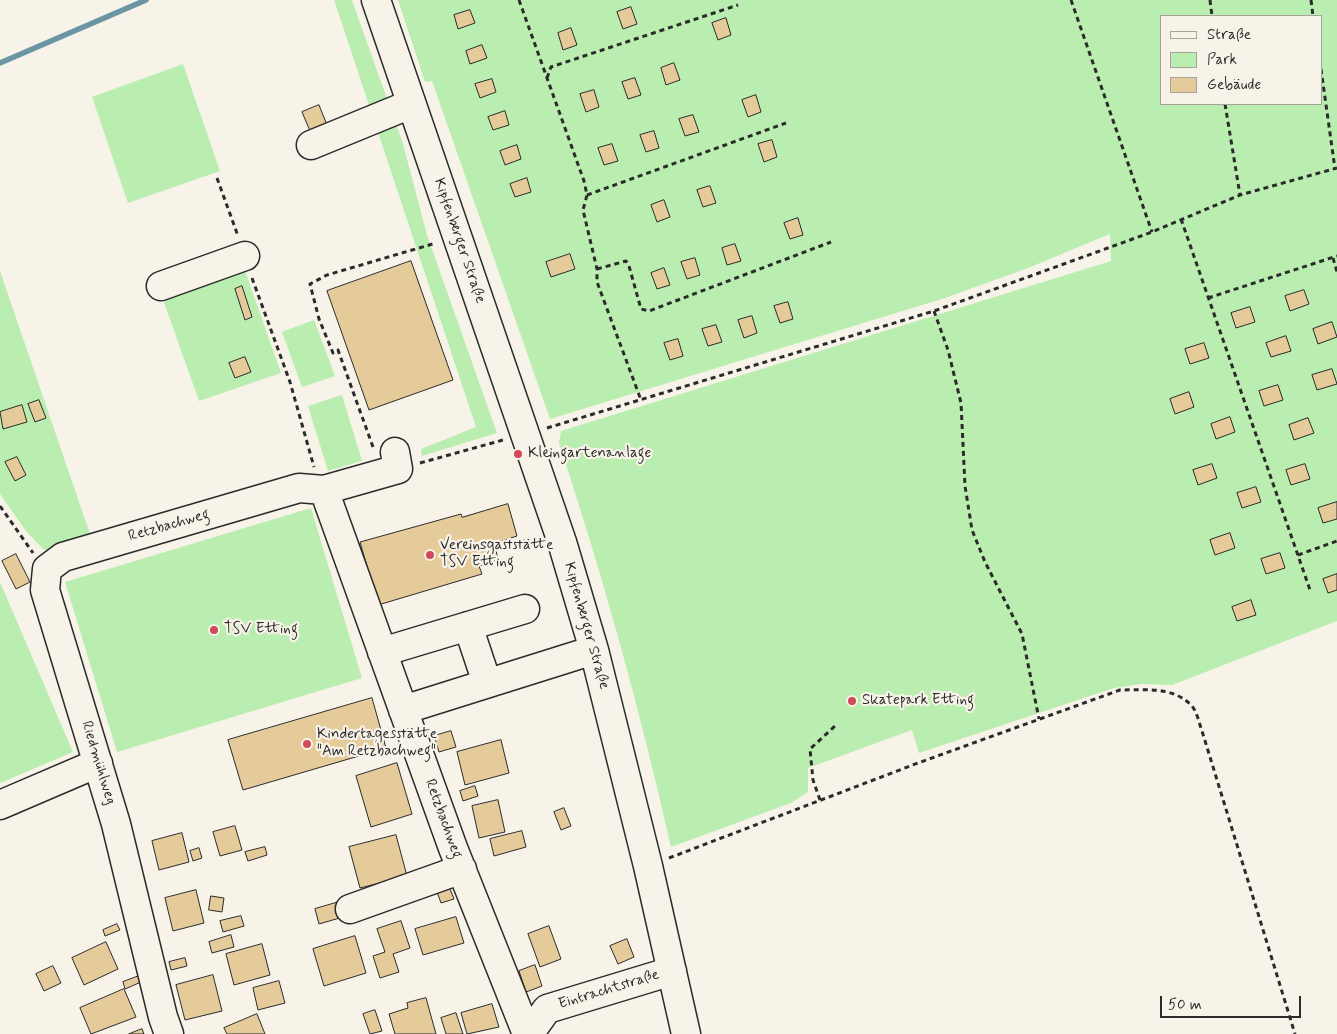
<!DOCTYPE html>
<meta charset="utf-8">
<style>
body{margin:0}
#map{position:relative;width:1337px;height:1034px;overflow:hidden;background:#f7f3e8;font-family:Mynerve,sans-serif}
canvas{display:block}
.legend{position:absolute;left:1160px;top:15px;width:162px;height:90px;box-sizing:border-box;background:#f7f3e8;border:1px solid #a5a39c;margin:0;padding:6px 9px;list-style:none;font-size:15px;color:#2b2b2b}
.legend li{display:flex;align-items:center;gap:10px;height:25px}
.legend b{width:25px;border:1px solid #a5a39c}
.scale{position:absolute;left:1160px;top:996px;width:141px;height:22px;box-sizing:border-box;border:2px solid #2b2b2b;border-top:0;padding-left:6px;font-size:15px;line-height:18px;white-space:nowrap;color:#2b2b2b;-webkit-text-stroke:4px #f7f3e8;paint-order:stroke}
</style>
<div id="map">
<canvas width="1337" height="1034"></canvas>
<ul class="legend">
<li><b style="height:6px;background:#f7f3e8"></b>Straße</li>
<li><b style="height:14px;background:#b9eeb0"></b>Park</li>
<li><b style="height:14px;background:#e5ca9a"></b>Gebäude</li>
</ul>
<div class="scale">50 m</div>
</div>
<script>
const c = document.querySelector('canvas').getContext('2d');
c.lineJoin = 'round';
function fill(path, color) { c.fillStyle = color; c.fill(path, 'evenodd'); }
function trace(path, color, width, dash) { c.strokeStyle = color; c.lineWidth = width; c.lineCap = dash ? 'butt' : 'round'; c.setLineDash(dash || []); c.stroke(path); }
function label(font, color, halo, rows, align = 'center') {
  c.font = font + ' Mynerve,sans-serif'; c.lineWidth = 4.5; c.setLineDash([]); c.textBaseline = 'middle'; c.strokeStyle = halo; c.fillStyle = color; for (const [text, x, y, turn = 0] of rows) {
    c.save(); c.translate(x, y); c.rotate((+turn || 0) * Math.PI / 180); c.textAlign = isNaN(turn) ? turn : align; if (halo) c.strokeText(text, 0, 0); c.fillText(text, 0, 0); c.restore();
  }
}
fill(new Path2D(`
 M334 0H352L403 144 427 235 497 433 422 456 421 449 476 427Z
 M398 0H1337V621L1172 685 1141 684 1114 688 919 753 912 730 808 768V792L791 803 671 847C640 710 603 576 559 443L561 431 1111 261 1110 234 1028 268 945 298 550 419 432 81 425 82ZM1161 16H1321V104H1161Z
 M183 64 220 171 128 203 92 97Z
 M243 265 281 373 199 401 161 294Z
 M0 271 91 537 44 550 26 531 0 494Z
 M314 320 335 376 302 387 282 332Z
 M342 395 362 461 328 471 308 406Z
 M311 508 362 678 117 752 65 582Z
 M0 582 73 752 0 783Z`), '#b9eeb0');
trace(new Path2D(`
 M0 63 146 0`), '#6996a2', 5.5);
const building = new Path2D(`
 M631 7 637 24 623 29 617 12Z
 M470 10 475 23 458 29 454 15Z
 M726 18 731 35 718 40 712 23Z
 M571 28 577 45 563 50 558 33Z
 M482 45 487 58 470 64 466 51Z
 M674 63 680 80 666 85 661 68Z
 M635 78 641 95 628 99 622 82Z
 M492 79 496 92 480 98 475 84Z
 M594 90 599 107 586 112 580 94Z
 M756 95 761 112 748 117 742 100Z
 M319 105 327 125 310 131 302 112Z
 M505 111 509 125 493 130 488 117Z
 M693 115 699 132 685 136 679 119Z
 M654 131 659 148 646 152 640 135Z
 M772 140 777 157 764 162 758 144Z
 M612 144 618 161 604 165 598 148Z
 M517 145 521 159 505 165 500 151Z
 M527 178 531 192 515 197 510 184Z
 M710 186 716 203 703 207 697 190Z
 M664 200 670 217 657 222 651 205Z
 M798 218 803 235 790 239 784 223Z
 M735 244 741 261 727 265 722 248Z
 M570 254 575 269 551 277 546 262Z
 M695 258 700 275 687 279 681 262Z
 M411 261 453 380 369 410 327 291Z
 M664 268 670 285 657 289 651 273Z
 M242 286 252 317 245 320 235 289Z
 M1304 290 1309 304 1290 311 1285 296Z
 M788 302 793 319 780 323 774 306Z
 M1250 307 1255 322 1236 328 1231 313Z
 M752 316 757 333 744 338 738 320Z
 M1332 322 1337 337 1318 344 1313 329Z
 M716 325 722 342 708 346 702 329Z
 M1286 336 1291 351 1271 357 1266 343Z
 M678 339 683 356 670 360 664 343Z
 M1204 343 1209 358 1190 364 1185 349Z
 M245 357 251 372 235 378 229 363Z
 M1332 369 1337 384 1317 390 1312 375Z
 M1278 385 1283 400 1264 406 1259 391Z
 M1189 392 1194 407 1175 414 1170 399Z
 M39 400 46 418 35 422 28 404Z
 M22 405 27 422 3 429 0 412Z
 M1230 417 1235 432 1216 439 1211 424Z
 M1308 418 1314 433 1294 440 1289 425Z
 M17 457 26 475 15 481 5 462Z
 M1212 464 1217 478 1198 485 1193 470Z
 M1305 464 1310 479 1291 485 1286 470Z
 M1256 487 1261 502 1242 508 1237 493Z
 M1337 502V519L1323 523 1318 508Z
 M508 504 517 536 502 541 504 548 496 550 498 560 479 566 482 574 378 605 360 542 461 514 462 517Z
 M1230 533 1235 548 1215 555 1210 540Z
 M1280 553 1285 568 1266 574 1261 559Z
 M16 554 30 582 16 589 2 561Z
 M1337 574V590L1328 593 1323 579Z
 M1251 600 1256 615 1237 621 1232 607Z
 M372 698 386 748 243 790 228 740Z
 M451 731 456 747 439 752 434 736Z
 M501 740 509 773 465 785 457 752Z
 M397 763 412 814 371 827 356 776Z
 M475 786 478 796 463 801 460 791Z
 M498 800 505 832 479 838 472 806Z
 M564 808 571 826 561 830 554 812Z
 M235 826 242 850 220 856 213 832Z
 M522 831 526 847 494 856 490 839Z
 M182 833 189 862 159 870 152 841Z
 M396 835 407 876 360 888 349 847Z
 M265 847 267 855 248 861 245 852Z
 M199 848 202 858 193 861 190 851Z
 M448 884 454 899 441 903 436 889Z
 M196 890 204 923 173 931 165 898Z
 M211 896 224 898 222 912 209 910Z
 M339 902 343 917 319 924 315 909Z
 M241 916 244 926 223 932 220 921Z
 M456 917 464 943 423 955 415 929Z
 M401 921 410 948 393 954 399 972 380 978 373 956 385 952 377 929Z
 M117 924 120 930 105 936 103 930Z
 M549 926 561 959 540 967 528 934Z
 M231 935 234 947 212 953 209 942Z
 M355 936 366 973 324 986 313 949Z
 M627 939 634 957 618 964 610 946Z
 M106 942 118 969 84 985 72 958Z
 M262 944 270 975 234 985 226 954Z
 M185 958 187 966 171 970 169 962Z
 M535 965 542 986 526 992 519 971Z
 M53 966 61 983 44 991 36 974Z
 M213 975 222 1011 185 1020 176 985Z
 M139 976 141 982 125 989 123 982Z
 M279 981 285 1003 258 1010 253 988Z
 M124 989 136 1017 91 1034 80 1008Z
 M426 998 436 1034H395L389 1014 408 1008 407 1003Z
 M492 1004 499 1027 467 1034 461 1013Z
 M375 1010 382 1031 370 1034 363 1014Z
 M456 1013 463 1034H446L441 1018Z
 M257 1014 265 1034H227L224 1028Z
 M142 1029 144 1034H129Z`);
fill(building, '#e5ca9a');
trace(building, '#2b2b2b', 1);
const minor = new Path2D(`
 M376 0 562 542 594 650 648 866 686 1034
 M311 145 411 104
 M161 286 245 256
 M324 490 453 848 527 1034
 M468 626 487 683
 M382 652 525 609
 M403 710 594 650
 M0 805 98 763
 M350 909 462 869
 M169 1034 163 1017 116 824 45 590 47 569 63 557 299 488 324 490 398 469 395 452
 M529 1034 547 1009 672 971`);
trace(minor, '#2b2b2b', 31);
trace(new Path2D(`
 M519 0 584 181 587 195 583 210 597 269V282L641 400
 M1071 0 1152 232
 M1210 0 1212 16
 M1311 0 1313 16
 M1321 69 1335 169
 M547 78 551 67 738 5
 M1225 104 1240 195
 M217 178 238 236
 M587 195 786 123
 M1181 219 1310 590
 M1333 258 1337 272
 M597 269 626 261 629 266 641 309 649 311 831 242
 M252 278 290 382 314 467
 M1208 298 1337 256
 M934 311 948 350 961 403 965 486 972 530 985 562 1022 634 1039 719
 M547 428 934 311 1152 232 1240 195 1337 168
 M373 447 338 350 333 353 319 319 310 284 327 275 436 243
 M420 463 503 440
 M0 506 33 553
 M1298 555 1337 541
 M820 800 813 780 810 749 835 726
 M669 858 918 763 1120 690C1145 690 1172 686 1191 705 1197 711 1199 723 1202 731L1295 1034`), '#2b2b2b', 3, [5, 4]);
trace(minor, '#f7f3e8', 28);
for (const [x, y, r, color] of [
 [518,454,5,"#d1495b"],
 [430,555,5,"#d1495b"],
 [214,630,5,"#d1495b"],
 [852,701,5,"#d1495b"],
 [307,744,5,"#d1495b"]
]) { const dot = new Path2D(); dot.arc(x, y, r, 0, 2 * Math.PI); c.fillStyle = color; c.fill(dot); trace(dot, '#f7f3e8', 2); }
label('15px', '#2b2b2b', '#f7f3e8', [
 ["Kipfenberger Straße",459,241,71],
 ["Retzbachweg",169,526,-16],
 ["Kipfenberger Straße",586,626,74],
 ["Riedmühlweg",98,763,73],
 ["Retzbachweg",443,819,70],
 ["Eintrachtstraße",609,990,-17]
]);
label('15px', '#2b2b2b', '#f7f3e8', [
 ["Kleingartenanlage",528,454],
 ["Vereinsgaststätte",440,546],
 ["TSV Etting",440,563],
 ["TSV Etting",224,630],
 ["Skatepark Etting",862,701],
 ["Kindertagesstätte",317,735],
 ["\"Am Retzbachweg\"",317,752]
], 'left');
</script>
